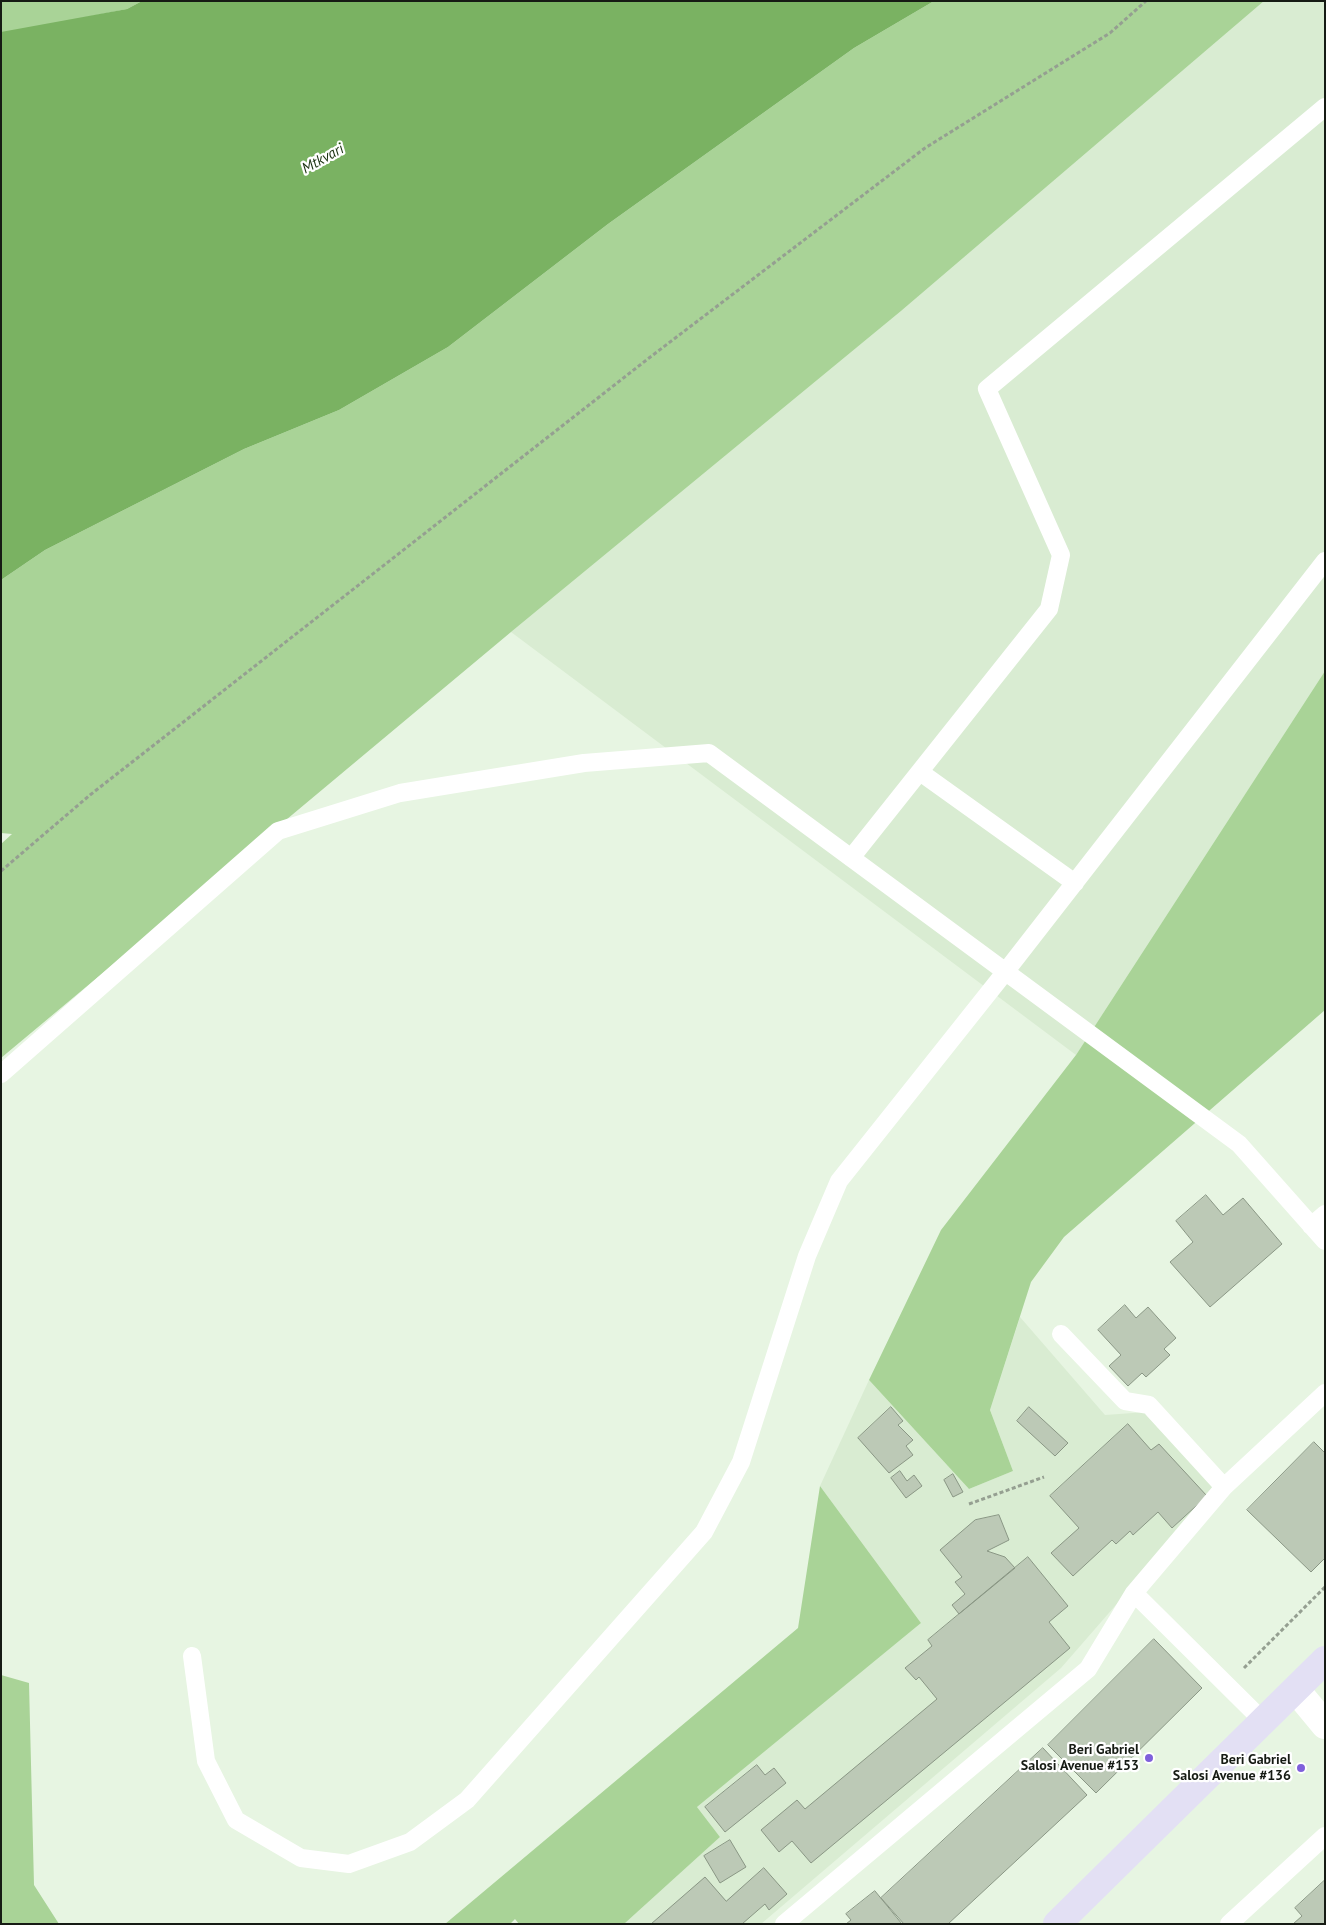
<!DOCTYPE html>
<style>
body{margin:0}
#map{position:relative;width:1326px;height:1925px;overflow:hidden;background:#e7f5e2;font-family:"PT Sans",sans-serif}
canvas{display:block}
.frame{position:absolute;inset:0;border:2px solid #161b14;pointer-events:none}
</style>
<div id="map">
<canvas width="1326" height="1925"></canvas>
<div class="frame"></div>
</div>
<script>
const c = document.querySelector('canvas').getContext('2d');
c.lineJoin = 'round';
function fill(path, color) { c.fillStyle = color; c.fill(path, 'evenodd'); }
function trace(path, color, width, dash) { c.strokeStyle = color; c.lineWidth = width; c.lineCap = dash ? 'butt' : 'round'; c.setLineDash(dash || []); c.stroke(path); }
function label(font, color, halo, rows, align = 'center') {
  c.font = font + ' "PT Sans",sans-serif'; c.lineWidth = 4.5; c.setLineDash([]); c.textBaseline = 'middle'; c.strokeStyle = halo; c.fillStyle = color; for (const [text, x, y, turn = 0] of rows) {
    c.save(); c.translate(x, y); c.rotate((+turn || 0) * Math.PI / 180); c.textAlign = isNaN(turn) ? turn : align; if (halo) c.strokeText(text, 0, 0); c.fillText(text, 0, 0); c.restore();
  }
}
fill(new Path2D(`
 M1264 1H1325V671L1076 1055 511 632 901 311Z
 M1020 1317 1105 1415 1147 1412 1216 1490 1061 1668 761 1924H624L720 1837 697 1807 921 1623 820 1486 869 1380 969 1489 1013 1471 990 1410Z`), '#d9ecd2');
fill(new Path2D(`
 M1 1H142L127 9 7 33 1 32Z
 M934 1H1264L901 311 511 632 1 1058V844L12 834 1 833V580L45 550 244 449 339 410 448 347 608 224 854 48Z
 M1325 671V1010L1064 1237 1031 1282 990 1410 1013 1471 969 1489 869 1380 941 1230 1076 1055Z
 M820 1486 921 1623 697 1807 720 1837 624 1924H519L515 1919 510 1924H445L798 1628Z
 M1 1675 29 1683 34 1885 59 1924H1Z`), '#a9d397');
fill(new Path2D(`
 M142 1H934L854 48 608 224 448 347 339 410 244 449 45 550 1 580V32L127 9Z`), '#7ab262');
const building = new Path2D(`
 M1206 1195 1223 1215 1243 1198 1282 1244 1210 1307 1170 1262 1193 1242 1176 1221Z
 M1125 1305 1136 1318 1148 1307 1176 1338 1164 1349 1170 1355 1146 1377 1142 1373 1128 1386 1109 1366 1121 1355 1098 1330Z
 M891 1407 903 1421 898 1425 913 1440 906 1446 913 1455 889 1473 858 1438Z
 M1029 1407 1068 1443 1055 1456 1017 1421Z
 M1128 1424 1151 1450 1159 1444 1207 1496 1172 1528 1158 1512 1133 1535 1130 1531 1116 1544 1112 1540 1073 1576 1051 1553 1079 1528 1050 1496Z
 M1314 1442 1325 1453V1558L1311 1572 1247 1510Z
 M900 1471 907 1481 914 1475 922 1486 906 1498 891 1478Z
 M953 1474 963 1492 953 1497 944 1480Z
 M999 1515 1009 1540 987 1551 1005 1557 1015 1568 959 1614 952 1605 965 1594 955 1582 962 1577 940 1550 975 1520Z
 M1028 1557 1068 1606 1049 1622 1070 1648 811 1863 792 1841 779 1852 761 1830 797 1800 805 1809 937 1699 919 1677 916 1680 905 1668 932 1646 928 1640Z
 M1154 1639 1202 1688 1096 1793 1048 1745Z
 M1043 1748 1087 1795 948 1924H904L881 1898Z
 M757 1765 765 1775 774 1768 786 1783 725 1832 705 1807Z
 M730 1840 746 1867 720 1883 704 1856Z
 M764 1868 787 1894 769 1910 765 1904 742 1924H651L705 1877 726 1901Z
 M1325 1880V1924H1293L1302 1916 1295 1908Z
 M875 1891 902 1924H846L851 1920 846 1914Z`);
fill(building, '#bcc9b6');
trace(building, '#8a9785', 1);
trace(new Path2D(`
 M1 871 90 795 649 358 925 148 1110 33 1146 1
 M969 1504 1044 1477
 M1244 1668 1325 1587`), '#959f91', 3, [4, 2.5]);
trace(new Path2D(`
 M920 772 1075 883
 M851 858 1049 609 1061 555 987 389 1325 107
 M1 1074 278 831 400 793 584 763 709 753 1239 1144 1325 1241
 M1311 1226 1325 1214
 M1061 1334 1125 1401 1149 1405 1224 1487
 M1134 1593 1263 1721
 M192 1656 206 1761 236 1820 301 1858 349 1864 410 1842 467 1800 704 1532 741 1462 807 1256 839 1181 1006 971 1325 561
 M784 1924 1088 1669 1134 1593 1224 1487 1325 1393
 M1229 1924 1325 1836`), '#fff', 18);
trace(new Path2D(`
 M1296 1690 1325 1725`), '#fff', 28);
trace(new Path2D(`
 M1057 1924 1325 1660`), '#e3e0f4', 28);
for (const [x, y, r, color] of [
 [1149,1758,5,"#7f60db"],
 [1301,1768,5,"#7f60db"]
]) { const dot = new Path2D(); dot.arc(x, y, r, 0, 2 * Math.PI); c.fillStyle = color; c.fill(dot); trace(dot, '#fff', 2); }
label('bold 14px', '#161b14', '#fff', [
 ["Beri Gabriel",1139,1750],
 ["Salosi Avenue #153",1139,1766],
 ["Beri Gabriel",1291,1760],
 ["Salosi Avenue #136",1291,1776]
], 'right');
label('italic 15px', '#1a3110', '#fff', [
 ["Mtkvari",323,159,-29]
]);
</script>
